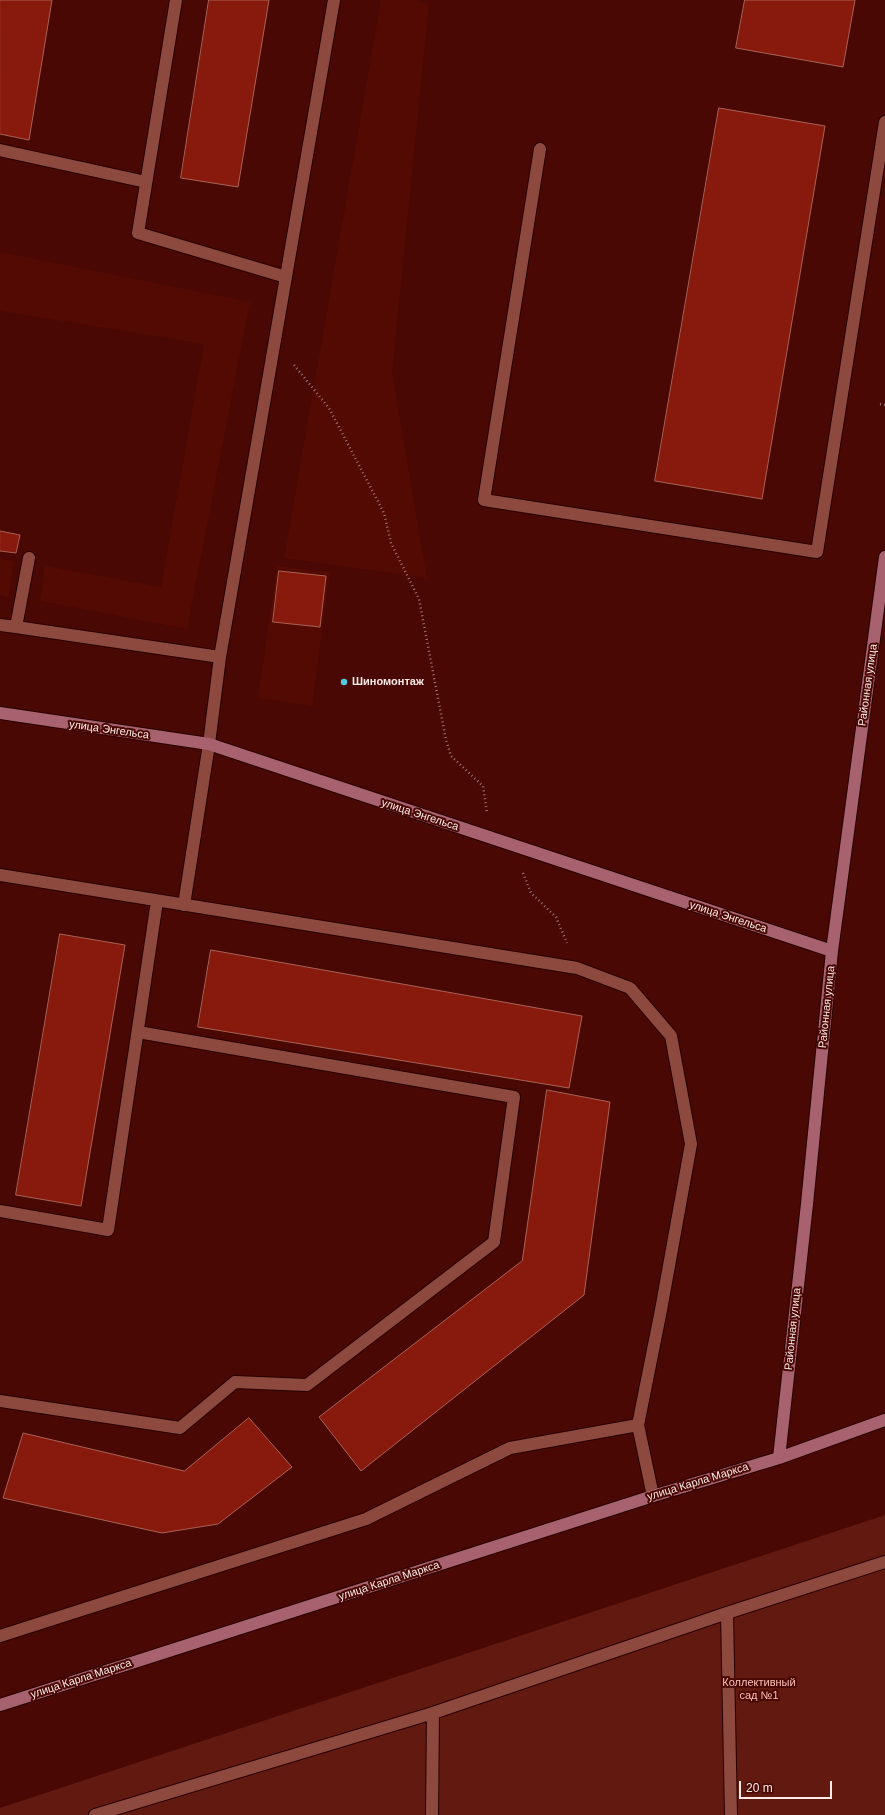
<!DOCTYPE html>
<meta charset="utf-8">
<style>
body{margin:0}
#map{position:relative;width:885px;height:1815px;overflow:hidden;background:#490803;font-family:Arial,sans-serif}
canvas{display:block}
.scale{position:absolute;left:739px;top:1781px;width:93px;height:18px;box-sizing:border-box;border:2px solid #fbeae7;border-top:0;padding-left:5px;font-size:12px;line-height:14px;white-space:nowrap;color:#fbeae7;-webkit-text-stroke:3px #490803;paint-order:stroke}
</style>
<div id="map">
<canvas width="885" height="1815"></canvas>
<div class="scale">20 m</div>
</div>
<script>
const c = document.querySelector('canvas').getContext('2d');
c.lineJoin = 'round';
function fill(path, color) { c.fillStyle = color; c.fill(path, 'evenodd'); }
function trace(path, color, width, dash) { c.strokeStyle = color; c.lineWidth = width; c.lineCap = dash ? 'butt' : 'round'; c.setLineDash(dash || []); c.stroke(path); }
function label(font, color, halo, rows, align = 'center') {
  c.font = font + ' Arial,sans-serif'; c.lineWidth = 4; c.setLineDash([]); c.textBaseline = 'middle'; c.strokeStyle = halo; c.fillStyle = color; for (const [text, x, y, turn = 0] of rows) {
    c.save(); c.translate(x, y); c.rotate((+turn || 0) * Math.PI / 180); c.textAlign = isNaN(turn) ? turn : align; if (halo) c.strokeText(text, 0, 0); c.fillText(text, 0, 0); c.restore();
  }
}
fill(new Path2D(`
 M381 0H416L429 5 392 372 427 578 284 558Z
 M0 252 250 302 187 629 40 601 45 566 161 587 204 344 0 311Z
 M0 559 14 561 9 597 0 595Z
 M277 566 330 572 312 706 258 698Z`), '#530a03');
fill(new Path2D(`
 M885 1515V1815H0V1808Z`), '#621910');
const building = new Path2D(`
 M0 0H52L29 140 0 134Z
 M209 0H269L238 187 181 178Z
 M745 0H855L843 67 736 48Z
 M719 108 825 126 762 499 655 481Z
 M0 531 20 535 16 553 0 551Z
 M279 571 326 576 320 627 273 622Z
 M60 934 125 945 81 1206 16 1195Z
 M211 950 582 1016 569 1088 198 1027Z
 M547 1090 610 1102 584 1295 361 1471 319 1417 522 1261Z
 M249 1418 292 1467 218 1524 162 1533 3 1498 23 1433 184 1471Z`);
fill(building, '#871a0c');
trace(building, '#aa6256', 1);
const lane = new Path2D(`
 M176 0 138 233 286 277
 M540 149 484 500 817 552 885 122
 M0 150 146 182
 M29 558 16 627 220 657
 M0 625 16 627
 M0 875 577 968 630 988 671 1036 691 1144 661 1310 638 1425 653 1496
 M0 1211 108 1230 157 901
 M0 1401 180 1428 235 1382 307 1385 494 1242 514 1097 138 1032
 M727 1613 731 1815
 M0 1636 366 1519 510 1448 638 1425
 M95 1815 433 1713 727 1613 885 1562
 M432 1815 433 1713`);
const street = new Path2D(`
 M184 905 209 744 220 657 334 0`);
const secondary = new Path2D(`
 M0 713 209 744 832 951
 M779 1458 807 1204 832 951 885 557
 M0 1705 653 1496 779 1458 885 1420`);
trace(lane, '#260000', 14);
trace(street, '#260000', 14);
trace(secondary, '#260000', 14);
trace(new Path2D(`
 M294 365 329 408 384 513 391 543 419 599 446 740 451 756 483 786 487 813
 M880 404 885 405
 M523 873 531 893 556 917 567 943`), '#9e7470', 2.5, [1, 3]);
trace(lane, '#8d493d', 12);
trace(street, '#8d493d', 12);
trace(secondary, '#a8616e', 12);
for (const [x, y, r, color] of [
 [344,682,4,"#54cade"]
]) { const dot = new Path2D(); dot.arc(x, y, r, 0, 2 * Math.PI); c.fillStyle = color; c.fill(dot); trace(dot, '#490803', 1.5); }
label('bold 11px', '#fbeae7', '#490803', [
 ["Шиномонтаж",352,682]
], 'left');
label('11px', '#fbeae7', '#490803', [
 ["Районная улица",868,685,-82],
 ["улица Энгельса",109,730,8],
 ["улица Энгельса",420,815,18],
 ["улица Энгельса",728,917,18],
 ["Районная улица",827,1007,-84],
 ["Районная улица",793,1329,-84],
 ["улица Карла Маркса",698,1482,-17],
 ["улица Карла Маркса",389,1581,-18],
 ["улица Карла Маркса",81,1679,-18]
]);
label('11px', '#fec2b7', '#490803', [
 ["Коллективный",759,1683],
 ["сад №1",759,1696]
]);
</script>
